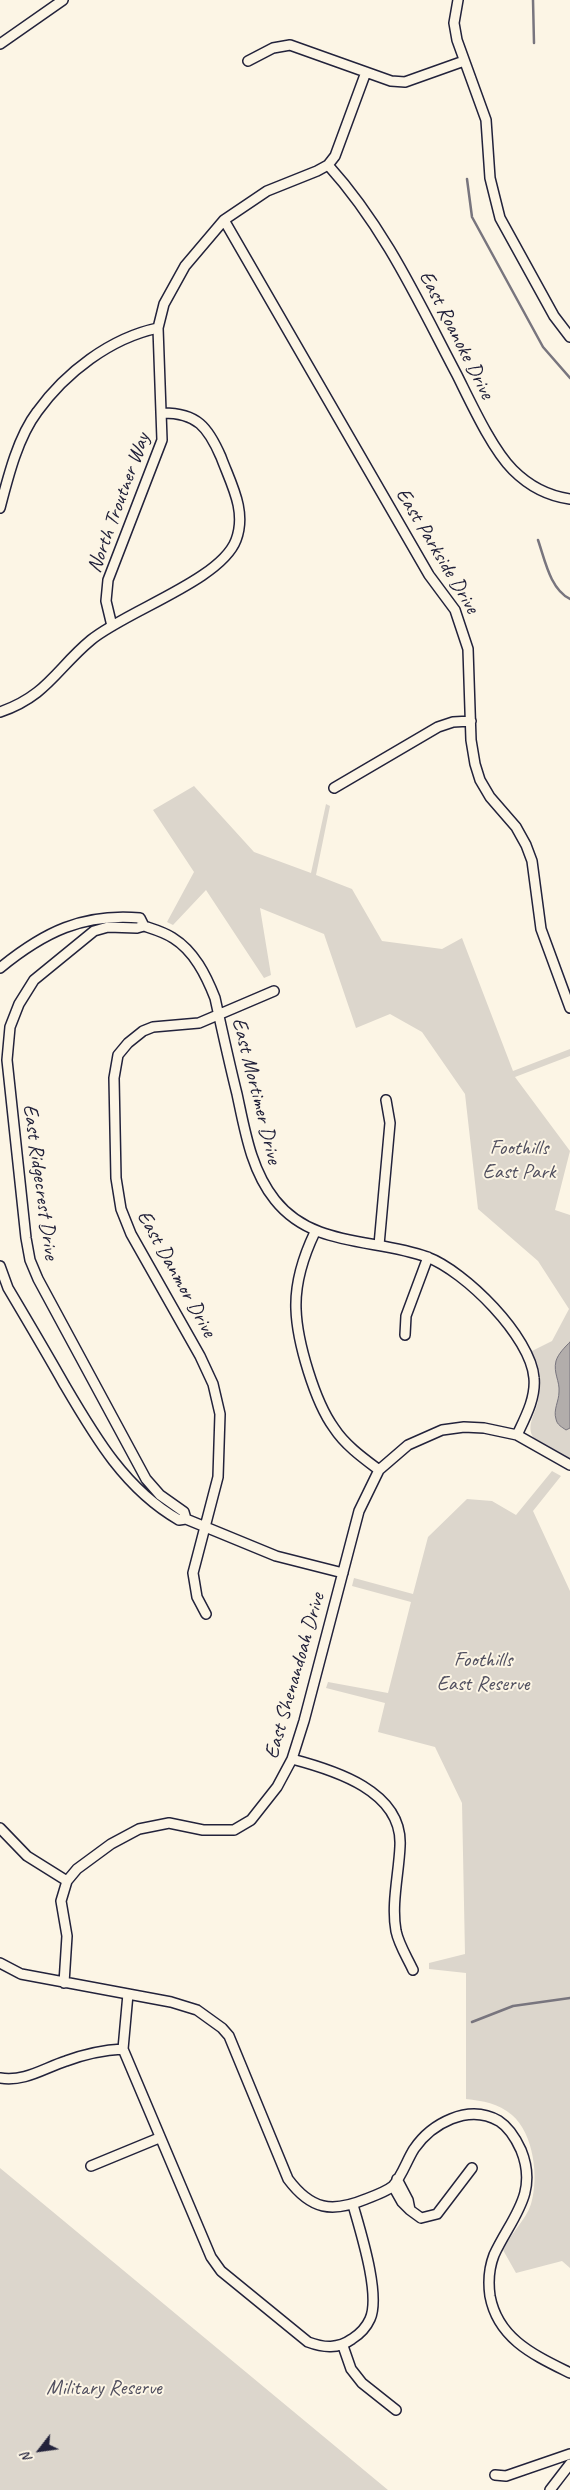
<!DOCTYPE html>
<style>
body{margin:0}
#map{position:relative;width:570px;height:2490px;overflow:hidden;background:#fcf5e5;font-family:Caveat,sans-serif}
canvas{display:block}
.north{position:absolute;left:15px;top:2425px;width:50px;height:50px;-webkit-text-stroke:4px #fcf5e5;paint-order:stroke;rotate:240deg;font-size:14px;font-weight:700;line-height:20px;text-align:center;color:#22223b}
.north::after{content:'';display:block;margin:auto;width:18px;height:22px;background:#22223b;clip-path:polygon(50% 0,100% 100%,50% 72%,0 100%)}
</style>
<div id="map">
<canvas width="570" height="2490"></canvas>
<div class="north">N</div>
</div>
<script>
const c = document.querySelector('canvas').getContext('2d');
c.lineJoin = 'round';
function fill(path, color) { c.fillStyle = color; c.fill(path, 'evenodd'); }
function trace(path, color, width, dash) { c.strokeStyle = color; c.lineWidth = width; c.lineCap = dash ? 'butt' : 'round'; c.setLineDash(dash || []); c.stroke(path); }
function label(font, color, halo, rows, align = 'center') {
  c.font = font + ' Caveat,sans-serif'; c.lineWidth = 4; c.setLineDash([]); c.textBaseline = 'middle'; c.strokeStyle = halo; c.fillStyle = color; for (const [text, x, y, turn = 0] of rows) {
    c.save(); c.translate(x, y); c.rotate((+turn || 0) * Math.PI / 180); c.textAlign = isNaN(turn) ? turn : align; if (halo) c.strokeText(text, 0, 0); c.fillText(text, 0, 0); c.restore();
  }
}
fill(new Path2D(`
 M194 786 254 852 311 873 326 804 330 806 316 875 352 889 382 941 442 949 462 938 513 1071 570 1049V1056L515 1077 570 1151 555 1210 570 1215V1459L534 1438C525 1427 536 1413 538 1401 541 1383 538 1368 532 1351L552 1341 569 1309 538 1261 478 1209 465 1094 422 1032 390 1014 356 1028 324 934 260 908 271 975 264 978 206 890 173 925 167 922 194 872 153 810Z
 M552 1471 561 1476 533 1511 570 1591V2268L562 2261 516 2273 503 2250C510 2234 526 2220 531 2204 539 2178 534 2134 512 2115 498 2103 483 2101 466 2099V1973L429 1969V1963L465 1954 462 1803 435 1747 378 1732 385 1703 326 1688 328 1682 388 1693 411 1602 352 1586 354 1578 413 1594 428 1537 467 1499 492 1501 516 1515Z
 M0 2168 388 2490H0Z`), '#dcd6cc');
const water = new Path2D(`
 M570 1342V1428L566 1430C562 1427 557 1425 556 1419 553 1410 559 1401 559 1392 560 1381 553 1373 556 1361 558 1354 565 1347 570 1342Z`);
fill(water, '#b2adab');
trace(water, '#78757e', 1);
trace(new Path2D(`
 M533 0 534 43
 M467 179 472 217 543 347 570 378
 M538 540C545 560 550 589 570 599
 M472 2022 513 2006 570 1998`), '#78757e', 2.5);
const street = new Path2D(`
 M458 0 454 23 457 40 486 120 490 178 500 218 554 316 570 337
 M0 44 63 0
 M248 61 273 48 290 45 391 81 405 82 464 61
 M328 165C385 228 418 301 457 375 471 403 492 449 513 470 529 486 548 496 570 499
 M224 220 429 575 455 610 468 649 471 740 475 764 480 780 490 797 516 827 526 845 532 861 541 929 570 1008
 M0 508C8 477 18 437 37 412 65 373 110 338 158 328
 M112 626 106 601 108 580 162 440 158 328 164 304 185 266 224 220 267 191 317 171 328 165 335 156 366 72
 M0 712C47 696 57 668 91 640 126 611 221 580 236 540 247 511 231 484 221 457 208 427 197 413 163 413
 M334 788 438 727 453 722 471 721
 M144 926C153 929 164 932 173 938 194 951 206 975 215 998 222 1030 229 1062 237 1094 245 1131 251 1170 275 1200 313 1248 375 1238 427 1257 465 1271 531 1337 534 1378 536 1398 525 1418 517 1435
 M0 968C44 932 83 913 140 918L144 926 137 928 108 927 94 931 34 980 19 1004 10 1027 7 1060 26 1238 30 1260 38 1279 146 1479 160 1495 184 1512 186 1519
 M315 1232C304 1255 295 1283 296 1309 297 1342 315 1402 334 1428 345 1445 363 1458 379 1470
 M379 1245 390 1123 386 1100
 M0 1266 8 1288C27 1320 46 1352 64 1384 95 1437 125 1489 179 1520L186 1519 276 1556 343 1573
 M405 1335 406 1316 428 1257
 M206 1614 197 1597 193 1573 218 1477 220 1414 213 1384 200 1356 131 1234 121 1209 116 1178 114 1078 118 1055 128 1043 143 1031 153 1027 199 1023 274 991
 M292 1759C334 1770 403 1791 400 1846 399 1873 391 1904 396 1931 399 1945 407 1957 413 1970
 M0 1828 27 1856 67 1881
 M0 1963 21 1974 171 2002 197 2010 222 2028 229 2036 288 2179C311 2210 332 2213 366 2199 374 2196 387 2191 393 2186 402 2176 407 2160 414 2149 431 2124 468 2103 499 2121 510 2128 516 2139 521 2150 539 2194 511 2218 494 2255 489 2268 488 2282 490 2296 498 2339 534 2355 570 2373
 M64 1983 67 1936 61 1901 67 1881 77 1869 111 1844 139 1829 169 1823 203 1830H234L251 1820 277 1787 292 1759 304 1721 359 1511 379 1470 408 1445 442 1430 464 1427 484 1428 517 1435 570 1465
 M128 1994 123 2049 211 2257 221 2271 308 2342C324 2348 338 2349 352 2339 360 2334 366 2328 370 2319 381 2295 360 2230 353 2205
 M0 2078C25 2082 44 2068 66 2061 85 2054 103 2050 123 2049
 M91 2166 159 2138
 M393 2186 402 2202 410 2210 408 2200 397 2179
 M410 2210 421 2218 437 2214 472 2168
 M343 2346 351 2369 362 2383 396 2410
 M495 2475 506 2476 570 2454
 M550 2490 570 2464`);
trace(street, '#22223b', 12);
trace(street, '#fcf5e5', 9);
label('21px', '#22223b', '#fcf5e5', [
 ["East Roanoke Drive",456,335,63],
 ["North Troutner Way",119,503,-70],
 ["East Parkside Drive",437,551,59],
 ["East Mortimer Drive",256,1091,76],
 ["East Ridgecrest Drive",40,1182,82],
 ["East Danmor Drive",176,1274,61],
 ["East Shenandoah Drive",295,1676,-74]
]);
label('21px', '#504f5f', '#fcf5e5', [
 ["Foothills",519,1148],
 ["East Park",519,1172],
 ["Foothills",483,1660],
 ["East Reserve",483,1684],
 ["Military Reserve",104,2388]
]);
</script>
